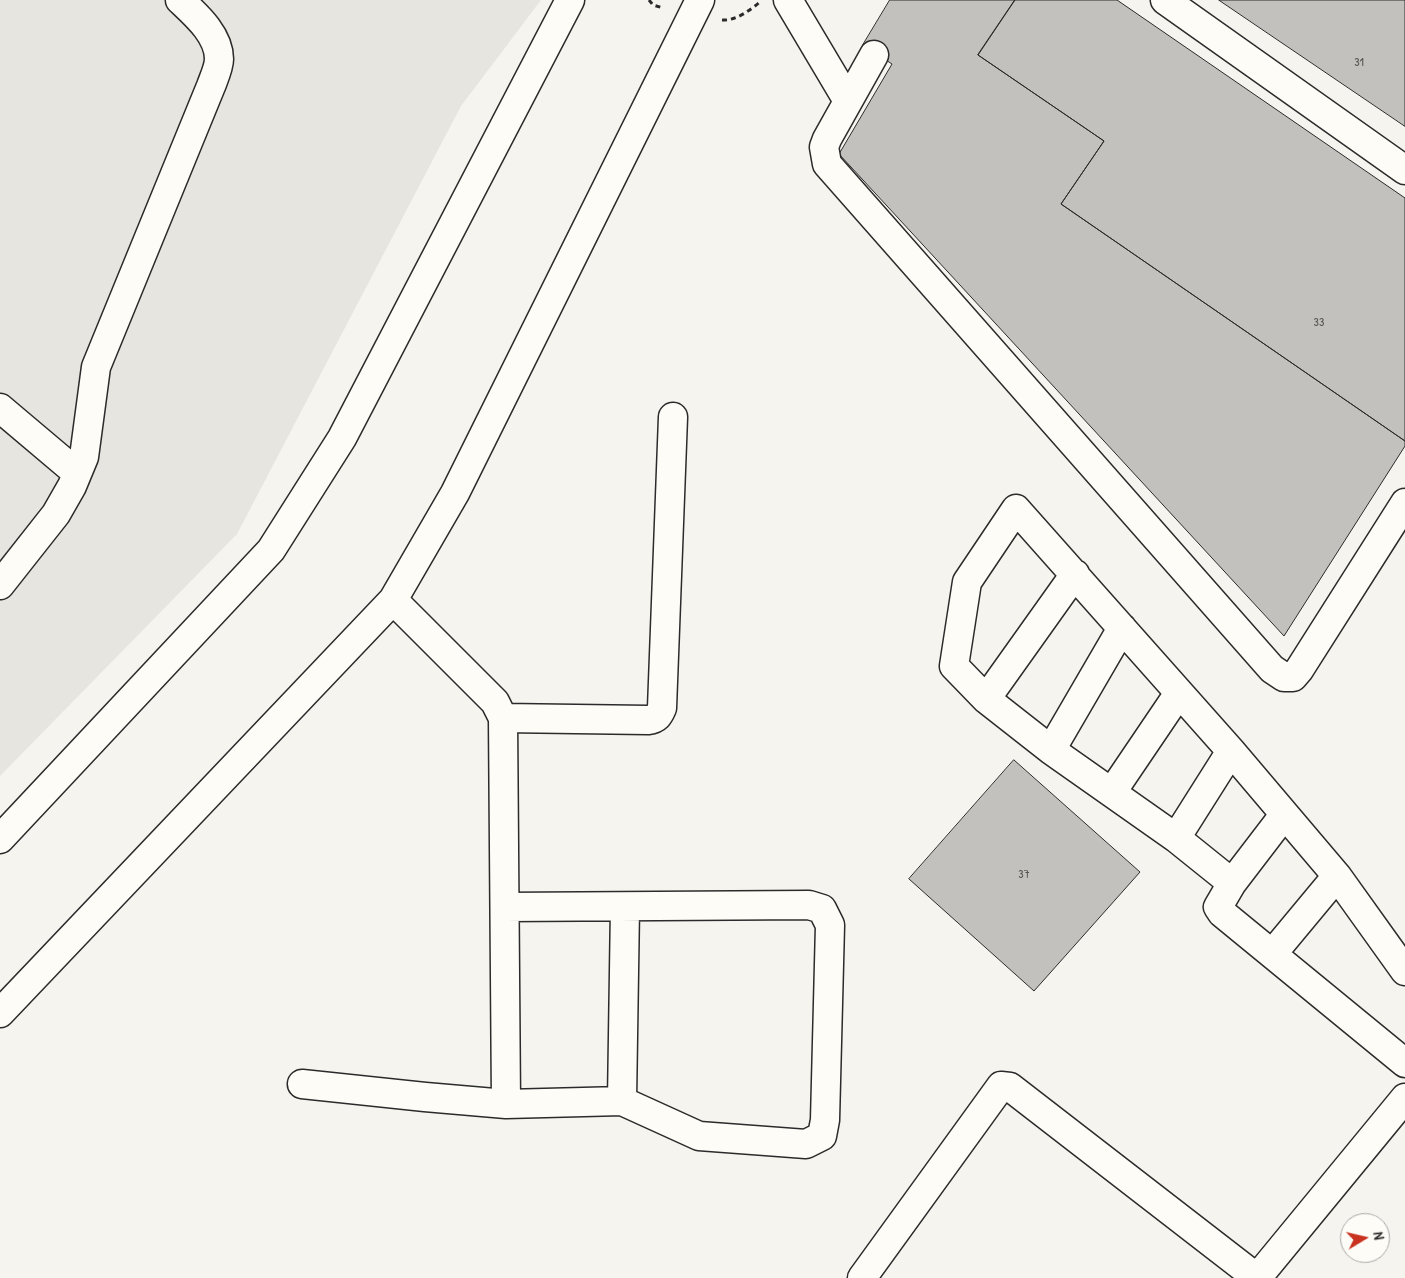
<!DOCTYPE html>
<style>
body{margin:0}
#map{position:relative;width:1405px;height:1278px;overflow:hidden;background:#f5f4ef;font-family:"Patrick Hand",sans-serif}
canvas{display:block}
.north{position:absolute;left:1340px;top:1213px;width:50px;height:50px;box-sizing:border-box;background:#fdfcf7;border:1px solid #a9a8a5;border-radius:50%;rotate:81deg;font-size:14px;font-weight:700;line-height:20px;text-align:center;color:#2b2b2b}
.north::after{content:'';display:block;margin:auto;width:18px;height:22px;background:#c8321e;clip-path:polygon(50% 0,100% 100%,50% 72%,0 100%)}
</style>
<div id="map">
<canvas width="1405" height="1278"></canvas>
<div class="north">N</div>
</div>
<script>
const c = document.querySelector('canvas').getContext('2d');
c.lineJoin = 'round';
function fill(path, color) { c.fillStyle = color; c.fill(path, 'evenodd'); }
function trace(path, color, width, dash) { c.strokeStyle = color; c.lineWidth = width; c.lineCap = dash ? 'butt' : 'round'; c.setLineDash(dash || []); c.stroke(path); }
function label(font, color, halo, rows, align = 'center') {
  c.font = font + ' "Patrick Hand",sans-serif'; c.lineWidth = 5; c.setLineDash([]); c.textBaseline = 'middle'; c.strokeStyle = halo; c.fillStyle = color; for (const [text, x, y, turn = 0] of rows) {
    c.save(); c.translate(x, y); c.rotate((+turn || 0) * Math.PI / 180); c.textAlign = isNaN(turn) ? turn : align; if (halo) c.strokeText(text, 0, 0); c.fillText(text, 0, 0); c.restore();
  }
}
fill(new Path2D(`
 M0 0H541L461 106 237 534 0 776Z`), '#e6e5e0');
const building = new Path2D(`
 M890 0H1015L978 55 1104 141 1061 204 1405 441V446L1284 636 839 154 892 64 863 45Z
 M1015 0H1117L1405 198V441L1061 204 1104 141 978 55Z
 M1219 0H1405V126Z
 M1014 760 1140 872 1034 991 909 879Z`);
fill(building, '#c2c1be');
trace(building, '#2b2b2b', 1);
const minor = new Path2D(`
 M788 0 848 101
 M1165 0 1405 170
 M874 55 827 139 824 147 827 164 1272 669 1284 677H1293L1299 670 1405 503
 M0 408 77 473
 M0 585 56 514 72 486 84 457 96 367 211 86C214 78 219 67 219 59 219 35 196 15 180 0
 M393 600 495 702 503 718 506 1104
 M986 699 1075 574
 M503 718 648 720C657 719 659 715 662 708L673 417
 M1051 750 1122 628
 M1112 792 1179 693
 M1176 838 1231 751
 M0 839 271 550 342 438 570 0
 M1232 883 1284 815
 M1273 953 1337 876
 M1405 971 1337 876 1231 751 1016 509 967 582 954 666 986 699 1051 750 1176 838 1232 883 1218 907 1222 913 1405 1063
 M0 1013 393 600 455 493 700 0
 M302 1084 425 1097 506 1104 622 1101 699 1136 806 1144 822 1136 825 1120 830 925 822 909 809 905 505 907
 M622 1101 625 907
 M862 1278 1001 1086 1010 1087 1257 1278
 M1257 1278 1405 1098`);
trace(minor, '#2b2b2b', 31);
trace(new Path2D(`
 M649 0 653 5 663 8
 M722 20C736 21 750 10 760 2`), '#2b2b2b', 3, [5, 4]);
trace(minor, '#fdfcf7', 28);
label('12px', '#515050', null, [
 ["31",1359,63],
 ["33",1319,323],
 ["37",1024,875]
]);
</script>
